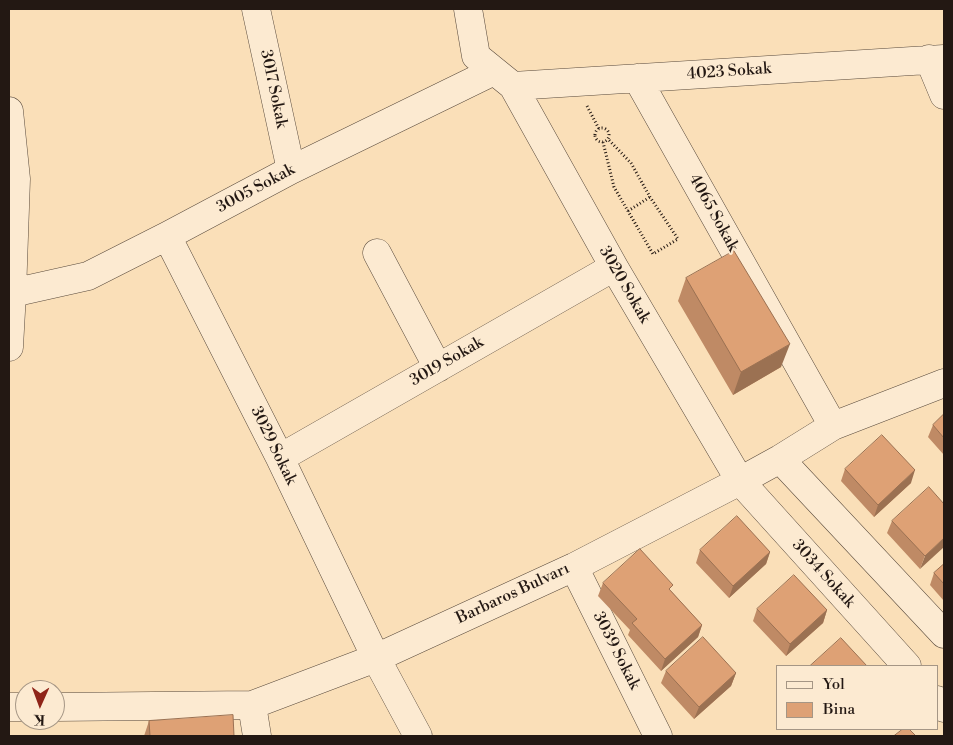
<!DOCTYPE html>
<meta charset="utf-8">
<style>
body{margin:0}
#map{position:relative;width:953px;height:745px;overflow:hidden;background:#fadfb8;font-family:"Libre Bodoni",serif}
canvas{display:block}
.frame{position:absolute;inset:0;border:10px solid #231813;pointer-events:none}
.legend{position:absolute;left:776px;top:665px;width:162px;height:65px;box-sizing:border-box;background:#fcead1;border:1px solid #a59685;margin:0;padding:6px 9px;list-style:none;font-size:15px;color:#231813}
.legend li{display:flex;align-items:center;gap:10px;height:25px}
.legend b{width:25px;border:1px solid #a59685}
.north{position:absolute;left:15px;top:680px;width:50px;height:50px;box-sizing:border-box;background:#fcead1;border:1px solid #a59685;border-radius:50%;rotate:182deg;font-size:14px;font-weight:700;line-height:20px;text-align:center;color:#231813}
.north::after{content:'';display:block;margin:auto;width:18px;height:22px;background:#8f2418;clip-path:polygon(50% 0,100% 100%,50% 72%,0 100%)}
</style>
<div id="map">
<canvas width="953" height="745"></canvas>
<div class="frame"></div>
<ul class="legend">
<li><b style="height:6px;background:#fcead1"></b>Yol</li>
<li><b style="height:14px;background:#dea175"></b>Bina</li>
</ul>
<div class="north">K</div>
</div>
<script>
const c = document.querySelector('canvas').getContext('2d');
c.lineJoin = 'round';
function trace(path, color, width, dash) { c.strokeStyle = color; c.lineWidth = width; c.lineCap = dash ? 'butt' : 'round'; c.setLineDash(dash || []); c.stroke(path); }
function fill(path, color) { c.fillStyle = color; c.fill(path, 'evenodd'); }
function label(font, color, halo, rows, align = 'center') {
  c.font = font + ' "Libre Bodoni",serif'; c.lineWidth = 4; c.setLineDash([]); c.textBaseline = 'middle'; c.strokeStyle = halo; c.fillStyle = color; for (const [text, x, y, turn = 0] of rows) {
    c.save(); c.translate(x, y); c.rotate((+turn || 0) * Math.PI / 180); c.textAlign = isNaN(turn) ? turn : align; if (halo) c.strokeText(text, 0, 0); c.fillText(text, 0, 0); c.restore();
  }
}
const minor = new Path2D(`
 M256 9 291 170
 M468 9 476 56 513 86 614 267 740 481 907 666
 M929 59 944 95
 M637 78 833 426
 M513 86 944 59
 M9 111 16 179 12 293 9 347
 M167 236 280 458 376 658 418 736
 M377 253 438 368
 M12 293 88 276 167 236 291 170 494 71
 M280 458 614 267
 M780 459 944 634
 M574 567 658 736
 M937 700 944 708
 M252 705 257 736
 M9 707H25
 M55 707 252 705 376 658 574 567 740 481 780 459 833 426 944 383`);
trace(minor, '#594a3c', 29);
trace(new Path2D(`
 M587 106 599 129
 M595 135a7 7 0 1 1 14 0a7 7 0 1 1-14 0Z
 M603 142 614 187 653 254 678 239 650 197 631 163 608 139
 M628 211 650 197`), '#231813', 3, [1, 2.5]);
trace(minor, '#fcead1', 28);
fill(new Path2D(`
 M686 278 781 367 733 395 678 301Z
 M944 414V455L928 437 933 425Z
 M845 469 911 483 874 517 841 481Z
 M944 504 920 569 887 533 892 521Z
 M700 550 770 552 766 564 729 598 696 563Z
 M944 564V601L930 585 934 573Z
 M603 583 671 591 702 625 698 637 661 671 628 635 630 630 598 596Z
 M757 609 827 610 823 623 786 656 753 621Z
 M666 671 736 673 731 686 694 719 661 683Z
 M149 721 234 736H144Z`), '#bf8a65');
fill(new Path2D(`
 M790 344 781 367 733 395 741 372Z
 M915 470 911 483 874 517 878 505Z
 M944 538V547L920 569 925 556Z
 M770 552 766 564 729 598 733 586Z
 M827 610 823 623 786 656 790 644Z
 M702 625 698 637 661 671 665 659Z
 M736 673 731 686 694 719 699 707Z`), '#9b7152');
const building = new Path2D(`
 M734 251 790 344 741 372 686 278Z
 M944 414V438L933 425Z
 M882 435 915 470 878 505 845 469Z
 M929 487 944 504V538L925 556 892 521Z
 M737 516 770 552 733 586 700 550Z
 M640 549 673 585 669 589 702 625 665 659 632 623 637 619 603 583Z
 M944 564V584L934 573Z
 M794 575 827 610 790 644 757 609Z
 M703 637 736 673 699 707 666 671Z
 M841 638 867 666H810Z
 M233 715 234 736H150L149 721Z
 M903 729H909L916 736H894Z`);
fill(building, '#dea175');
trace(building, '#9b7152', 1);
label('16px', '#231813', '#fcead1', [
 ["4023 Sokak",729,72,-4],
 ["3017 Sokak",273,89,78],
 ["3005 Sokak",256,189,-28],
 ["4065 Sokak",713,213,61],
 ["3020 Sokak",624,285,60],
 ["3019 Sokak",447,362,-30],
 ["3029 Sokak",273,446,64],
 ["3034 Sokak",823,574,48],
 ["Barbaros Bulvarı",513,594,-25],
 ["3039 Sokak",616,651,63]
]);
</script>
